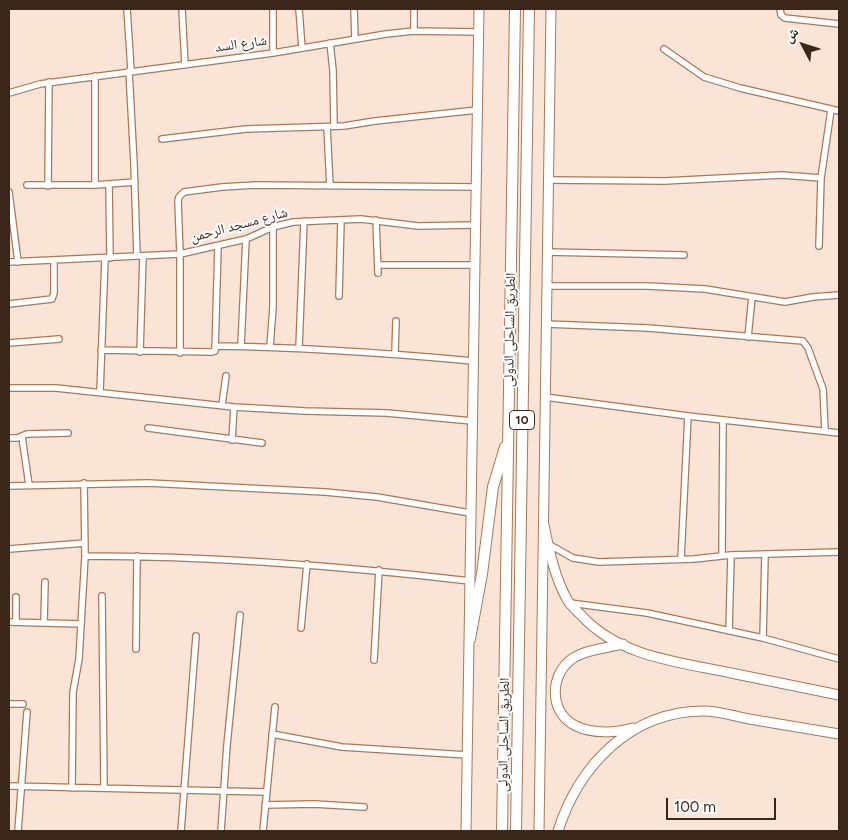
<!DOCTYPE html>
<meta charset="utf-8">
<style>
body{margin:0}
#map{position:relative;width:848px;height:840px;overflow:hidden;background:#f9e4d6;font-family:Figtree,"Noto Naskh Arabic",sans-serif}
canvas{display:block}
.frame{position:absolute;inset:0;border:10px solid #3b271a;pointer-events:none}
.north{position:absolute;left:778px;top:20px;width:50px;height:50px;-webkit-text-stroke:4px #fff;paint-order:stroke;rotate:310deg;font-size:14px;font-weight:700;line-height:20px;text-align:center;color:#3b271a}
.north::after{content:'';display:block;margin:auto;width:18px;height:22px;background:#3b271a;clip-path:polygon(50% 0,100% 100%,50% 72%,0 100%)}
.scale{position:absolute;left:666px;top:798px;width:110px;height:22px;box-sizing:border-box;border:2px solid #3b271a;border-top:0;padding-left:6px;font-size:15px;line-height:18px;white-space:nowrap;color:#3b271a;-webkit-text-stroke:4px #fff;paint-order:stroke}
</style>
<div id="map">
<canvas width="848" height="840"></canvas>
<div class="frame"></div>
<div class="north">ش</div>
<div class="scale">100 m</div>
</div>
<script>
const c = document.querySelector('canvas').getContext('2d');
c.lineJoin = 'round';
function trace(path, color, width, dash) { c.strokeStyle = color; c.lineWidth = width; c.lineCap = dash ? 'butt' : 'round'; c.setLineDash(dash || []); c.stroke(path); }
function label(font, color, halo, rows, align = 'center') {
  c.font = font + ' Figtree,"Noto Naskh Arabic",sans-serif'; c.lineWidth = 4; c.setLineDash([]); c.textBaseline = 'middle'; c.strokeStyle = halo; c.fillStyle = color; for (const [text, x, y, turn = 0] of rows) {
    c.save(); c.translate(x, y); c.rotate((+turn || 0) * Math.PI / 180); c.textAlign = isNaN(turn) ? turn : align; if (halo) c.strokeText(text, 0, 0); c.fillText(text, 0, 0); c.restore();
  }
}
const street = new Path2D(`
 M127 9 131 70
 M182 9 185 65
 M273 9V53
 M299 9 302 48
 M354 9 355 39
 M780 9 781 15 785 18 839 24
 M414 31V9
 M330 43 333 70 334 126
 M664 49 704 77 740 88 839 111
 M129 71 134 164 137 256
 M95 76V185
 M9 93 40 84 273 53 386 34 414 31 479 32
 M327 127 330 186
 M162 139 246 129 344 126 375 121 477 110
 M548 180 664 181 782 175 821 178
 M109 184 110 258
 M27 185H95L135 182
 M48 186 49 82
 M9 192 18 262
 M376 220 378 273
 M819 246 821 178 831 110
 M547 252 684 255
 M9 262 180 254 246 239 273 227 293 222 361 219 418 226 475 225
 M378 265H475
 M547 286H647L705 289 785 302 813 297 839 295
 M339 296 341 220
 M9 304 52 299 54 293V260
 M546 324 648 328 803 341 808 348 823 389 825 430
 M748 337 752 297
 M9 343 59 339
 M215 346C302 347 387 353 473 361
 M241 346 246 239
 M270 347 273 307V227
 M299 348 304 221
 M101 350 211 352 215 351 218 246
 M140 352 143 256
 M180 353V254L178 201 179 197 184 192 222 187 255 185 476 187
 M395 353 396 321
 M9 388H56L234 407 305 411 387 413 472 421
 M100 392 105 259
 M545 397 688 416 839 433
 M222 405 226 376
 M148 428 262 443
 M22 437 29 485
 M9 438H17L27 434 68 433
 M232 440 234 407
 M9 486 148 483 325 492 377 497 470 513
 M548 544 573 558 599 562 694 559 731 555 839 552
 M9 549 85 543
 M85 556C214 556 342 566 470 581
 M722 556 723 421
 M681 559 688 416
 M102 596 104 788
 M16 597V622
 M570 603 647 613 763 638 839 659
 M9 622 81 624
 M44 623 45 582
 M301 628 307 564
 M729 631 731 555
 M763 638 765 555
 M136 649 137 556
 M374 660 379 570
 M9 704H23
 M272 734 342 747 467 755
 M9 786 266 792
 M72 788 73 692 79 659 85 556 84 483
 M265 805 314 804 364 807
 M18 831 27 712
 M181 831 196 636
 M221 831 227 745 240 615
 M263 831 275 707`);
const secondary = new Path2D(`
 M466 831 479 9
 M539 831 551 9`);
const primary = new Path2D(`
 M544 525C549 550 555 579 568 601 571 606 577 611 581 615 619 657 679 662 731 673 767 680 803 688 839 695
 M623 644C608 648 588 649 575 657 549 672 548 713 576 726 593 734 616 733 633 728
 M558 831C579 765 631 711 704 711 718 711 734 716 749 719 779 724 809 729 839 734`);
const highway = new Path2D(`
 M470 639 482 574 493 487 505 447
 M502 831 515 9
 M516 831 529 9`);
trace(street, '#a87859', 8);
trace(secondary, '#a87859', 11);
trace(primary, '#a87859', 11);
trace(highway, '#a87859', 12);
trace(street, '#fff', 5.5);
trace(secondary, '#fff', 9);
trace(primary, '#fff', 9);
trace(highway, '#fff', 10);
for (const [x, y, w] of [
 [522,420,25]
]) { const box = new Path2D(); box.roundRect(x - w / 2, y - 9.5, w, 19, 4); c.fillStyle = '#fff'; c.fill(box); trace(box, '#3b271a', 1); }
label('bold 12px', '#3b271a', null, [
 ["10",522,420]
]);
label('14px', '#3b271a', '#fff', [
 ["شارع السد",241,44,-8],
 ["شارع مسجد الرحمن",239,225,-15],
 ["الطريق الساحلى الدولى",510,330,-89],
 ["الطريق الساحلى الدولى",504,735,-89]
]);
</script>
